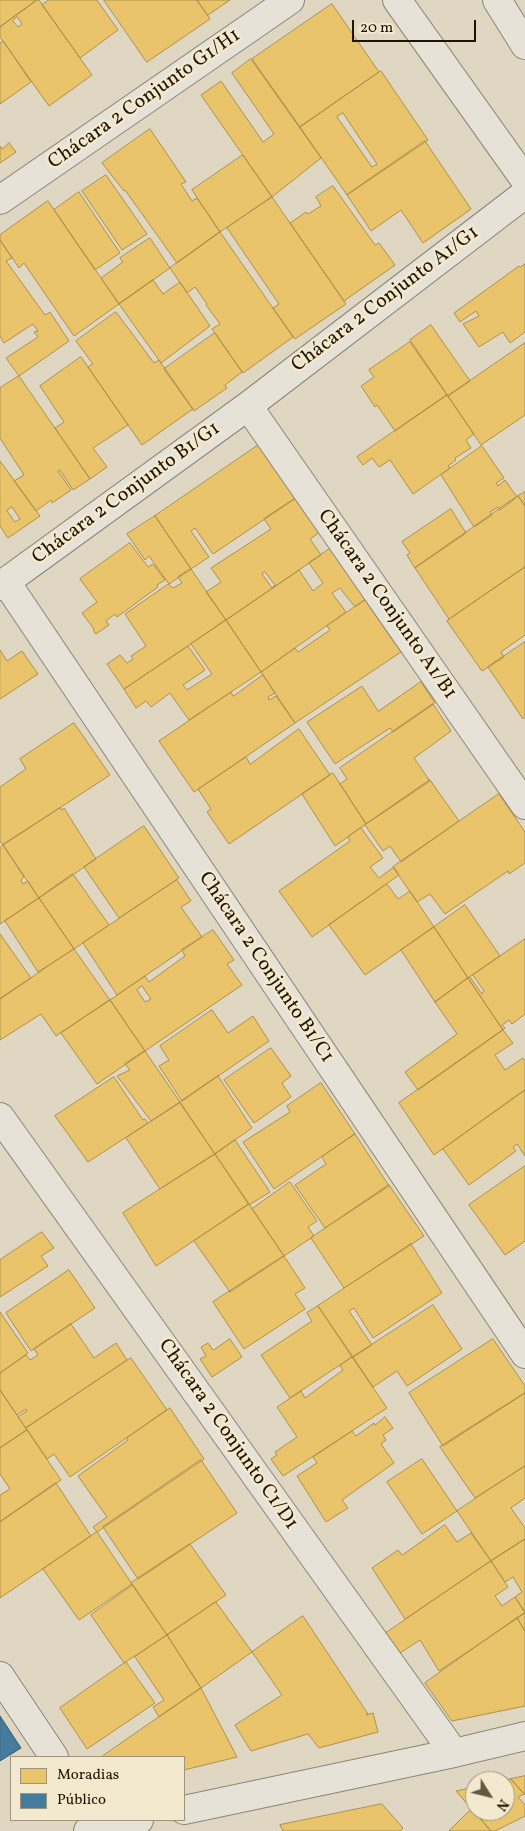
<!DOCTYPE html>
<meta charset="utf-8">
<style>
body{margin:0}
#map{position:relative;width:525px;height:1831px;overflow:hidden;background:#e0d7c2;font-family:Vollkorn,serif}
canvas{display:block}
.legend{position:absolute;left:10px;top:1756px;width:175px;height:65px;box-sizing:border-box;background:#f3e9cf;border:1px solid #9f937d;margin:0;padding:6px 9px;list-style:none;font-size:15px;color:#211302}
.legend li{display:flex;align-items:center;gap:10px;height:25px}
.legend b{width:25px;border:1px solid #9f937d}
.north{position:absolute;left:465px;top:1771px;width:50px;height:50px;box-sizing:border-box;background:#f3e9cf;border:1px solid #9f937d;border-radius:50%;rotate:126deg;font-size:14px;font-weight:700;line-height:20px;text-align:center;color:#211302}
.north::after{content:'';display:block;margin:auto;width:18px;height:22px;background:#645845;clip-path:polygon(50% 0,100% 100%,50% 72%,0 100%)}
.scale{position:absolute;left:352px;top:20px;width:124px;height:22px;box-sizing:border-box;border:2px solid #211302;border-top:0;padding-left:6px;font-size:15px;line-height:18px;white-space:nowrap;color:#211302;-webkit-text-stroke:4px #f3e9cf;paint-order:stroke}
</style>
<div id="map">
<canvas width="525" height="1831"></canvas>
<ul class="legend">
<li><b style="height:14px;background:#e9c46a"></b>Moradias</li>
<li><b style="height:14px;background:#457b9d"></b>Público</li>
</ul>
<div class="north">N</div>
<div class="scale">20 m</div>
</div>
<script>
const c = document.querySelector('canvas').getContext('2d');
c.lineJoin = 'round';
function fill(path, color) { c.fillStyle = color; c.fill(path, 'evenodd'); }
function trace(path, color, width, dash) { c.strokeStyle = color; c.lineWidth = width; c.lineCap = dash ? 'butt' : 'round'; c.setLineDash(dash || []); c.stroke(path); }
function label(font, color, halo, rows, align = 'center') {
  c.font = font + ' Vollkorn,serif'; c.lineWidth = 5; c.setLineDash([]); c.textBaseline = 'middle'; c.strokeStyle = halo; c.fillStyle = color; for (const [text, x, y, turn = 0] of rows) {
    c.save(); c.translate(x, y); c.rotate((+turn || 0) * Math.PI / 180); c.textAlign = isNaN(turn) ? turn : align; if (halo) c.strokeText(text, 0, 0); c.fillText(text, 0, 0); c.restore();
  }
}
const homes = new Path2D(`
 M0 0H37L0 27Z
 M37 0H39L92 75 49 106 0 37V27ZM17 17 22 24 18 27 13 21Z
 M49 0H97L118 30 80 58 42 5Z
 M104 0H197L210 19 147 62Z
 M197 0H230L208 15Z
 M332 4 379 72 300 127 252 59Z
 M4 42 31 82 0 104V43Z
 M251 59 321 158 272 197 201 95 221 81 263 142 274 134 232 73Z
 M381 71 428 140 347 195 300 127ZM343 113 377 164 372 167 337 117Z
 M150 129 186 182 181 184 192 201 197 198 220 232 177 263 125 190 124 191 102 163Z
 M425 141 471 209 423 243 401 210 371 231 347 195Z
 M9 143 16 152 0 163V146L2 149Z
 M243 155 272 197 220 232 192 190Z
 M106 175 147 234 122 250 82 191Z
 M333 186 375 245 379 243 395 265 344 301 290 223 306 212 308 214 321 206 316 197Z
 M79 192 120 253 95 270 54 210Z
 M272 197 346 304 295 339 273 308 279 304 227 228Z
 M48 201 119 304 74 336 24 263 19 268 0 240V235Z
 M220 232 293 337 243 373 212 329 220 324 206 305 207 304 195 287 187 293 170 268Z
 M150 238 170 268 119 304 101 278 123 262 120 258Z
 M0 240 12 258 6 261 45 315 50 312 69 341 19 376 6 358 38 337 34 332 38 331 33 324 4 343 0 336Z
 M525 264V332L510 343 503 332 479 347 463 324 479 316 476 311 460 322 454 313 519 266 520 267Z
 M153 280 163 294 180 282 210 326 161 363 119 304Z
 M116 312 154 363 159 360 193 409 142 445 88 367 93 364 76 341Z
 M431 325 470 381 448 396 410 340Z
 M215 333 242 372 225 385 227 388 194 411 164 369Z
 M410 342 447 395 395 431 377 405 375 407 361 386 374 377 369 370Z
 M525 343V415L481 445 448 396Z
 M81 357 128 425 93 448 107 467 90 479 55 428 64 422 40 386Z
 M19 376 90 479 73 490 60 470 58 471 71 490 52 503 51 500 36 511 14 481 24 475 0 438V388Z
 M447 395 474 434 466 440 471 448 455 458 456 460 448 466 450 468 413 494 390 460 379 467 372 458 363 465 357 457Z
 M260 444 296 498 213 554 195 528 191 531 209 557 191 569 155 516Z
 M482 446 504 478 496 483 498 486 505 480 517 497 500 510 498 507 490 512 492 515 474 527 441 475Z
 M0 461 40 516 8 538 0 526ZM12 507 20 519 15 522 7 511Z
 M525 492V506L518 496Z
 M518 496 525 506V567L449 619 415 568Z
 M296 498 320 532 310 539 321 555 226 620 206 592 221 582 211 568 271 529 264 519ZM265 572 275 585 272 588 262 574Z
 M451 509 466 533 415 568 407 555 410 553 402 542Z
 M155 516 191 569 169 584 149 556 145 560 127 534Z
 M130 543 148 567 153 564 165 580 157 585 158 587 117 617 115 614 106 621 109 625 96 634 93 630 94 629 82 613 97 602 80 579Z
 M332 547 370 596 355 607 340 588 332 593 346 612 261 672 226 620 299 570 313 591 323 583 309 563Z
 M525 567V635L501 652 504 657 482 671 447 621Z
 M191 569 226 620 124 689 107 664 120 655 127 663 133 659 131 656 146 646 125 614 168 584 173 588 182 583 178 577Z
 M365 600 401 652 295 723 261 672 295 648 298 652 330 630 327 626Z
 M226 620 261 672 189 720 170 693 151 707 146 701 136 708 124 689 188 646 205 670 183 685 187 690 212 674 191 644Z
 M525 642V717L523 719 488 667Z
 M0 650 7 661 22 651 38 674 0 699Z
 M263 675 275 693 268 697 269 700 276 696 295 723 194 792 159 741 231 692 233 696Z
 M421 682 435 703 393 732 390 728 335 764 307 722 362 686 378 711Z
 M433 704 451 731 414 758 430 781 366 824 340 784 347 779 340 768Z
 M74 723 110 775 3 845 0 841V787L26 769 20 759Z
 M299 729 330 775 229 844 207 812 211 809 198 789 246 757 250 764Z
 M333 773 366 824 335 846 302 794Z
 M430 780 459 821 401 862 390 846 383 851 365 825Z
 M499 794 525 832V863L509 874 508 871 445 914 430 894 417 902 393 867Z
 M60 808 62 810 64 808 96 859 39 898 3 845Z
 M144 826 179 878 119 918 84 867Z
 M361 828 383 858 370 867 379 878 394 867 399 875 312 937 279 891 350 841 348 837Z
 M3 845 24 877 21 880 23 884 28 881 39 898 0 924V848Z
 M73 874 109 925 74 949 39 898Z
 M177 880 191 901 181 907 202 937 117 995 83 943Z
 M387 884 398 899 410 891 434 927 365 975 329 925Z
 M39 898 74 949 38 972 5 921Z
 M465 905 500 956 468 978 434 927Z
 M434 927 468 978 435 1002 401 950Z
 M213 930 234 960 227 964 242 985 145 1051 110 1000 145 976 149 982 185 956 182 950ZM142 986 151 999 145 1002 137 990Z
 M0 934 31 978 0 999Z
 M525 939V1014L512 1024 509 1020 502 1025 505 1028 503 1030 468 978 470 977 482 994 484 991 473 975Z
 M74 949 110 1000 56 1036 41 1014 0 1040V999Z
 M468 978 503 1030 418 1090 405 1072 457 1034 435 1002Z
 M110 1000 145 1051 97 1084 61 1033Z
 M212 1010 228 1033 253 1016 269 1041 182 1101 159 1066 169 1060 160 1046Z
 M503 1030 513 1043 495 1055 505 1070 523 1058 525 1061V1090L434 1155 399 1103Z
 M271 1048 291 1076 282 1083 291 1097 254 1123 224 1080Z
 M145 1051 180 1102 151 1121 117 1076 130 1070 125 1064Z
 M218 1076 252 1128 215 1154 180 1102Z
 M114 1077 143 1120 145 1119 148 1123 88 1162 55 1116Z
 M321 1083 355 1134 274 1189 243 1142 290 1112 287 1106Z
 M525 1090V1156L517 1144 513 1147 516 1151 469 1185 443 1149Z
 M180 1103 215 1154 160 1189 126 1138Z
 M355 1134 389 1186 325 1228 295 1185 326 1164 322 1157Z
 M235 1140 270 1192 249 1205 215 1154Z
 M215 1154 249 1204 156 1266 123 1213Z
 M525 1166V1241L505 1255 469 1205Z
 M290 1182 317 1221 308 1227 314 1236 284 1256 252 1209Z
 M389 1185 424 1236 344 1288 311 1238Z
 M249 1204 284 1256 230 1292 194 1241Z
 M42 1232 54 1248 41 1256 48 1266 0 1297V1260Z
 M411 1244 442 1293 373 1338 354 1308 349 1311 372 1345 353 1357 318 1306Z
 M284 1256 305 1288 295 1294 305 1309 244 1349 213 1302Z
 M69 1270 95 1308 31 1351 6 1313Z
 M433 1305 462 1349 407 1386 397 1371 373 1387 353 1357Z
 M318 1306 352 1357 290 1398 261 1355 312 1321 307 1313Z
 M0 1312 28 1353 0 1373Z
 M71 1324 94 1358 116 1343 127 1360 26 1428 18 1417 27 1411 26 1409 17 1415 0 1390V1373L26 1355 30 1360 38 1355 34 1349Z
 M230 1339 242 1357 212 1377 200 1359 206 1356 201 1347 208 1343 213 1350Z
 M493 1339 525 1386V1393L443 1446 409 1393Z
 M352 1357 387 1408 283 1476 271 1459 277 1455 275 1452 278 1450 297 1437 277 1407 301 1391 305 1398 343 1370 340 1366Z
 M131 1358 167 1410 70 1477 54 1454 47 1459 26 1428Z
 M0 1390 27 1430 0 1448Z
 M525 1393V1466L475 1498 440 1447Z
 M170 1408 204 1459 97 1532 93 1527 107 1517 78 1476 128 1440 127 1438Z
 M385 1417 393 1428 383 1435 386 1440 381 1444 394 1463 342 1500 348 1508 326 1522 297 1476 317 1463 313 1457 352 1431 356 1436 374 1423 375 1425Z
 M27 1430 61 1480 0 1522V1495L10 1489 0 1474V1448Z
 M422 1459 457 1511 422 1534 387 1482Z
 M201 1460 237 1513 138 1579 103 1527Z
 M525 1466V1498L511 1508 525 1528V1539L491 1561 457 1511Z
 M56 1483 91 1536 0 1598V1522Z
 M445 1525 457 1542 471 1533 491 1561 405 1619 372 1568 398 1550 402 1555Z
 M97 1532 132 1584 79 1620 43 1569Z
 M525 1539V1612L515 1597 522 1592 513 1577 505 1582 491 1561Z
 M190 1544 226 1595 167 1635 131 1583Z
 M491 1561 508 1587 495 1596 502 1606 515 1597 525 1613 439 1671 420 1640 400 1653 386 1633Z
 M133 1585 167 1635 124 1663 91 1615Z
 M216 1602 252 1652 201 1688 167 1635Z
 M525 1613V1631L517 1618Z
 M303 1616 368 1714 366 1715 373 1713 378 1732 319 1748 308 1734 251 1751 235 1725 282 1695 252 1652Z
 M517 1618 525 1631V1706L452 1721 425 1683Z
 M167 1635 201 1688 159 1717 153 1707 164 1700 135 1657Z
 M126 1662 155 1703 87 1749 60 1708Z
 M201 1688 237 1757 184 1770V1757H104L103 1756Z
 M525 1776V1795L511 1779Z
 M511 1779 524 1794 518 1797 525 1805V1816L495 1831H491L456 1791 475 1787V1811H505V1781H503Z
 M382 1804 403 1828 400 1831H283L280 1825Z
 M472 1809 491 1831H449Z`);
fill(homes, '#e9c46a');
trace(homes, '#ad8f4b', 1);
const public = new Path2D(`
 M0 1716 21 1748 0 1761Z`);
fill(public, '#457b9d');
trace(public, '#3a5c6e', 1);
const minor = new Path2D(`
 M0 200 290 0
 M248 406 525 805
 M6 582 525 1354
 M0 586 248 406 525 194
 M0 1117 454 1753
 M0 1676 54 1757
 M184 1810 454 1753 525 1736
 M88 1831 139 1820`);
const tertiary = new Path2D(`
 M397 0 525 180
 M497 0 525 45`);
trace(minor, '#8c8678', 30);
trace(tertiary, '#8c8678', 30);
trace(minor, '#e6e2d7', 28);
trace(tertiary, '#e6e2d7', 28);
label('20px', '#211302', '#f3e9cf', [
 ["Chácara 2 Conjunto G1/H1",145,100,-35],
 ["Chácara 2 Conjunto A1/G1",386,300,-37],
 ["Chácara 2 Conjunto B1/G1",127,494,-36],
 ["Chácara 2 Conjunto A1/B1",386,605,55],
 ["Chácara 2 Conjunto B1/C1",265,968,56],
 ["Chácara 2 Conjunto C1/D1",227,1435,55]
]);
</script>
